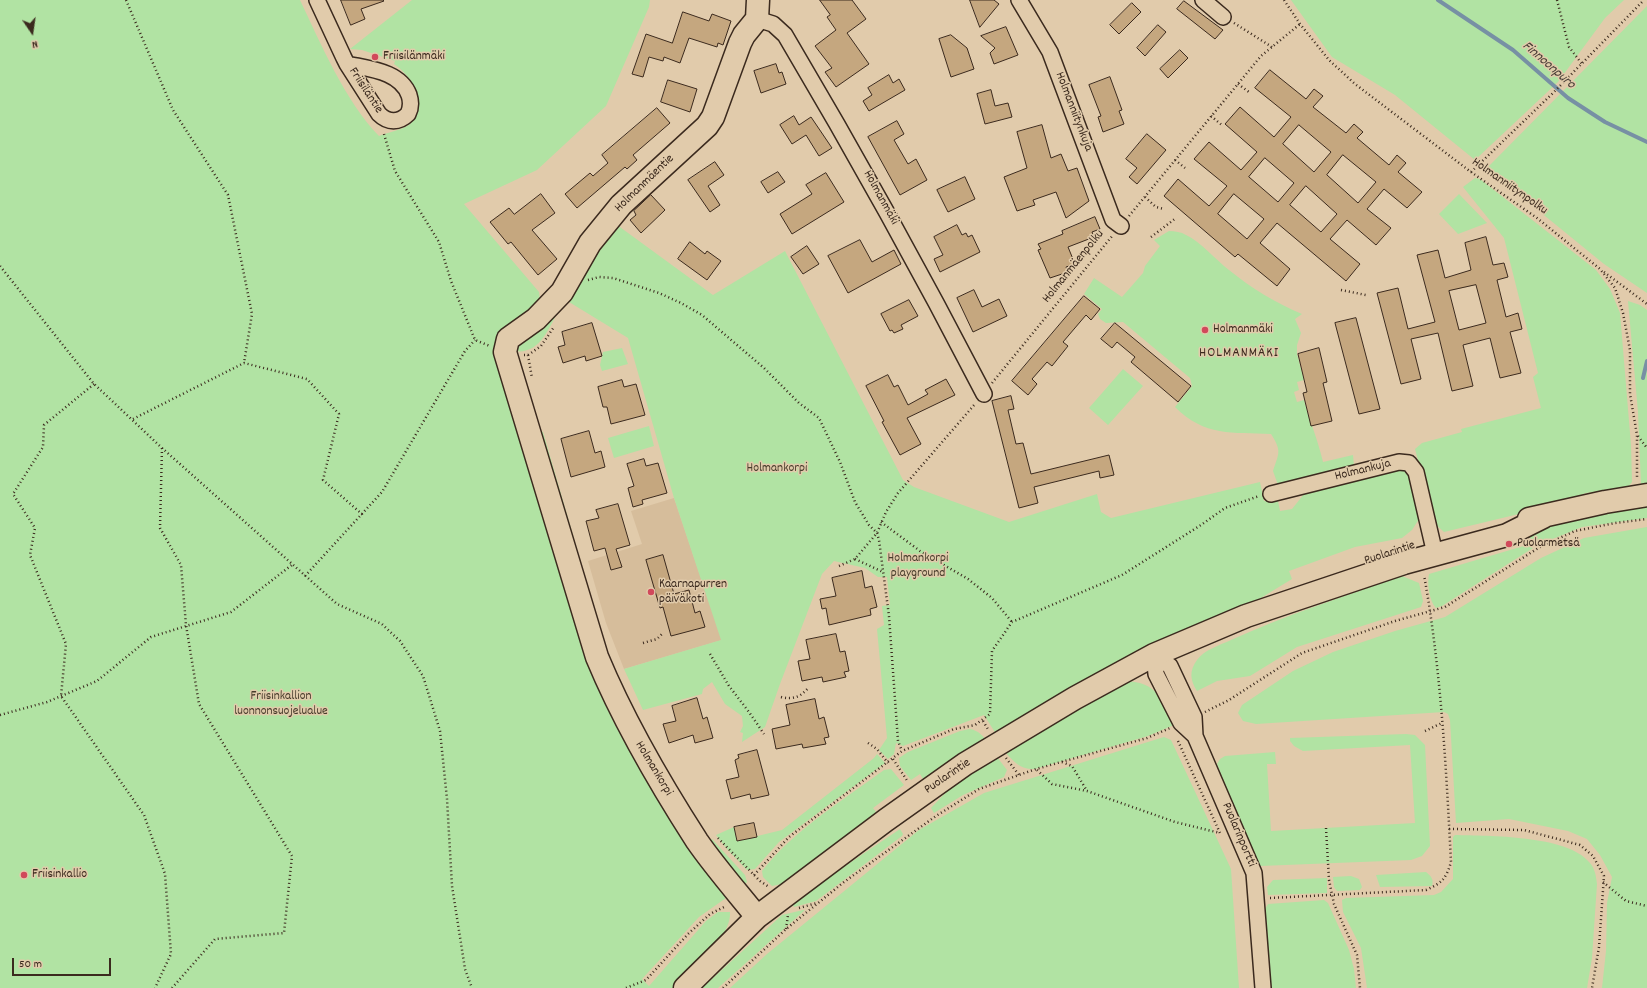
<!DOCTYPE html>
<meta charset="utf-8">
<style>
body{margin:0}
#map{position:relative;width:1647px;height:988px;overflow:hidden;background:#e1cbab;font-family:Dekko,sans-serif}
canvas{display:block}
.north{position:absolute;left:12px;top:12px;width:40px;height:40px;-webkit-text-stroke:3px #e1cbab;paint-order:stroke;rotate:167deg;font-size:11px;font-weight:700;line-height:16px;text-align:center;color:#3b2a1e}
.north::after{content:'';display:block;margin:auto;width:14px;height:18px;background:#3b2a1e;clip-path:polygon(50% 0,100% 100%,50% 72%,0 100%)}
.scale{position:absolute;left:12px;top:958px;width:99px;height:18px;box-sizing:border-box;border:2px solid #3b2a1e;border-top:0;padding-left:5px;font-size:12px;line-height:14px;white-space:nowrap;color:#3b2a1e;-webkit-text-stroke:3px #e1cbab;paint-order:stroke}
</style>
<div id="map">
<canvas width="1647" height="988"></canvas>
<div class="north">N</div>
<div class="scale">50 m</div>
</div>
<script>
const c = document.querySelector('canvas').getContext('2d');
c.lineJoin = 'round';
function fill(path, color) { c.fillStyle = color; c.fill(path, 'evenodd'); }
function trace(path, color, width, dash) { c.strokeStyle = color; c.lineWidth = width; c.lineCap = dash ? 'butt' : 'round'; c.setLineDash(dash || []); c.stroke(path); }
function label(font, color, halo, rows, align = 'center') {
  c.font = font + ' Dekko,sans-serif'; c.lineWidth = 3; c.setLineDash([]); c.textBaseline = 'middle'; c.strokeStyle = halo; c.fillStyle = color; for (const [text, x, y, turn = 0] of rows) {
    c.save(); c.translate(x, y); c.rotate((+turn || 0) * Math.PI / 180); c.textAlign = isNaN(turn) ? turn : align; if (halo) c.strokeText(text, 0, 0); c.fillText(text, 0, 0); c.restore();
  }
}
fill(new Path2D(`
 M674 498 722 640 624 669 606 623 588 561 642 544 631 511Z`), '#d6bd9b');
fill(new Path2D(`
 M0 0H300C321 44 345 101 379 136 386 133 405 129 410 124 430 106 412 76 394 64L395 61 362 50 350 49 412 0H650L649 7 606 106 537 170 464 204 539 292 541 309 531 317 504 327 499 342 598 684 615 725 726 898 699 917 642 979 649 986 706 921 718 912H730C732 936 693 971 677 988H0Z
 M1291 0H1624L1605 18 1558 82 1475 160 1395 95 1332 57Z
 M1647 6V293L1604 264 1534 207 1493 177 1488 167Z
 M1475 178 1480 179 1596 270 1610 289 1620 313 1631 445 1632 482 1628 487 1586 493 1552 506 1444 532 1435 524 1415 449 1422 443 1462 432 1461 429 1541 408 1533 377 1538 373 1504 238 1463 187Z
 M1459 194 1487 223 1458 234 1439 214Z
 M613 222 713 295 785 251 903 480 914 487 1009 522 1097 494 1101 512 1111 518 1260 482 1264 501H1278L1280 511 1292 509 1308 489 1394 468 1402 469 1410 475 1421 516 1412 530 1402 538 1355 547 1289 571 1292 579 1251 604 998 737 984 715 903 746 896 743 894 754 888 759 879 750 887 738 877 629 884 625 882 606 890 605 887 577H878L865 568 834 561 822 574 780 684 765 727 742 742 743 733 740 732 743 726 742 716 725 704 712 682 703 689 702 694 643 710 624 669 721 640 674 498 628 338 569 302 598 252 595 245Z
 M1169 231C1175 231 1181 232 1186 235 1201 242 1216 260 1229 270 1251 288 1276 303 1302 314L1295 319 1301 333 1297 345V354L1304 380 1297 382 1299 390 1294 392 1297 402 1304 400C1310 422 1318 440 1323 462L1353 455 1354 466 1278 485 1273 471C1279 453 1282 451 1271 434 1232 432 1205 437 1175 407L1192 386 1190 378 1123 322 1106 323 1100 319 1098 314 1102 309 1084 294 1094 278 1122 297 1143 273 1145 266 1160 246 1154 240Z
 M1628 301 1640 305 1647 310V487L1641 485 1638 412Z
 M559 310C548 329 540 355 514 351L517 339Z
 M622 348 628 364 602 371 600 365 603 352Z
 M1123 369 1143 386 1108 425 1089 408Z
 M649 426 654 446 614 458 608 438Z
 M541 431 543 432 583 570 575 572 537 432Z
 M1647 505V518L1582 527 1543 543 1531 539 1525 534C1563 517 1607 511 1647 505Z
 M1647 527V988H1602L1606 951 1607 903 1612 877 1600 855 1587 839 1568 831 1509 819 1456 823 1450 720 1448 714 1444 712 1256 724 1243 721 1238 713 1242 705 1293 671 1333 652 1395 631 1445 617 1541 558 1584 538Z
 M1527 545 1533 548 1442 606 1436 608C1429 601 1427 583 1429 574Z
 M1402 576 1419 583 1423 601 1421 607 1297 647 1250 676 1217 681 1197 691C1190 680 1189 671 1197 660 1204 650 1220 645 1231 640 1286 615 1345 596 1402 576Z
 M1126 681C1156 682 1164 700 1174 725L1148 736 1035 769C1021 770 1014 762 1006 753L1022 741Z
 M970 729C979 731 983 735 988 744L967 758 923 779 920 774 911 780 900 766 899 758 908 752 960 731Z
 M1406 734 1415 735 1425 745 1430 846 1422 856 1411 860 1260 866 1255 862 1217 764 1220 759 1225 756 1275 752 1276 764H1267L1271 831 1415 823 1410 745 1303 751 1294 746 1290 741V738Z
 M1164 737 1171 740 1231 869 1239 988H730L767 954 919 830 984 793Z
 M877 754 885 763 779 842 755 869 747 870 727 849 716 835 734 827 737 841 782 830 874 758Z
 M997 757 1007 770 1004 777 963 795 934 813 931 808 952 786Z
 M891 769 904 785 873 808 876 812 849 838 782 884 772 886 763 877 762 871C794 830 842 801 884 770Z
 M900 829 903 834 902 836 816 901 794 907 793 905 814 887Z
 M1455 835C1488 836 1567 835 1589 862 1595 868 1596 876 1597 884L1592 958 1587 988H1367L1361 948 1343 912 1342 900 1346 898 1434 895 1441 892 1453 879V837Z
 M712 839 745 875 747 882 744 885 706 844Z
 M1426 872C1431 876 1434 879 1432 886L1380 887 1376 875Z
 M1351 876 1359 879 1362 887 1360 890 1337 891 1334 887 1333 877Z
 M1327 878V893L1268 895 1267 887 1273 880Z
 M1324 900 1328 903 1349 950 1354 969 1356 988H1271L1265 909 1268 904Z
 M803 910H805L718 988H702L782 915Z`), '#b1e3a3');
trace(new Path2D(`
 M1438 0 1513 50 1568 98 1605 122 1647 142
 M1643 378 1647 361`), '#7790a4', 4);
const building = new Path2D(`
 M341 0H383L384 1 361 9 365 19 351 25Z
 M820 0H852L866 19 847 33 869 64 836 87 825 72 832 68 815 46 836 30 827 17 830 15Z
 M970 0H994L999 4 980 27Z
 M1184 1 1223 30 1215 39 1177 9Z
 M1132 3 1141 12 1119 34 1110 25Z
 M683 12 709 21 712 14 731 21 723 45 718 43 717 47 689 38 680 63 664 57 663 61 649 57 643 77 632 74 646 34 672 43Z
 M1158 25 1166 32 1145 56 1137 48Z
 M1006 27 1018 55 994 64 990 53 995 48 981 36Z
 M951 35 967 48 974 69 951 77 939 39Z
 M1180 50 1188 58 1168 78 1160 69Z
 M776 64 779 73 782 72 786 84 761 93 754 71Z
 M1270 70 1306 99 1314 89 1323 96 1313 107 1346 133 1354 124 1363 132 1357 138 1389 165 1397 155 1406 163 1398 172 1422 192 1407 208 1384 189 1367 209 1391 228 1376 245 1347 220 1330 239 1360 264 1346 281 1277 223 1260 243 1290 269 1277 286 1238 254 1235 257 1164 196 1178 179 1209 206 1227 186 1194 159 1209 142 1241 170 1257 152 1225 124 1240 107 1274 137 1291 117 1255 88ZM1299 125 1331 152 1314 172 1283 144ZM1343 155 1376 182 1358 203 1327 175ZM1265 158 1294 183 1278 202 1249 177ZM1306 186 1337 214 1321 232 1290 205ZM1234 194 1264 219 1247 239 1218 214Z
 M889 75 893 83 899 79 905 90 869 111 863 101 872 95 868 88Z
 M1110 77 1122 110 1119 111 1124 124 1103 132 1098 117 1101 116 1089 85Z
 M668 80 697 89 690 112 661 102Z
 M991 90 995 106 1008 103 1012 117 985 124 977 94Z
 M657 108 670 123 633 155 637 160 627 169 625 167 577 208 565 194 590 173 593 176 608 163 602 155Z
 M794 116 799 125 811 117 832 148 819 156 806 135 792 144 780 125Z
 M897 121 904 134 894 140 908 164 916 159 927 180 900 195 868 137Z
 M1042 125 1051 158 1061 154 1068 171 1077 168 1089 201 1066 218 1056 192 1033 200 1035 205 1017 211 1004 177 1027 168 1017 132Z
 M1147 134 1166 150 1137 184 1129 177 1137 168 1126 159Z
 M715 162 724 175 708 186 720 205 710 212 688 180Z
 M778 172 785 182 768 193 761 182Z
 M826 173 844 202 792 234 780 214 812 194 806 185Z
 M965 177 975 199 948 212 937 190Z
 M541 194 555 213 532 230 557 259 538 275 511 242 508 244 490 222 509 208 514 214Z
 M651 195 665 210 641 233 630 220 636 215 634 211Z
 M1095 217 1100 229 1092 232 1094 237 1068 247 1075 264 1066 267 1068 272 1050 278 1038 250 1041 249 1038 244 1063 234 1062 231Z
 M957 225 962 235 966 233 968 237 972 235 980 252 940 272 934 259 943 255 934 237Z
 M1486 237 1493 265 1504 263 1508 277 1497 280 1506 317 1518 313 1522 329 1510 332 1521 373 1500 378 1490 338 1463 345 1473 386 1452 391 1438 333 1411 339 1421 379 1401 384 1377 293 1398 288 1408 329 1435 322 1417 255 1438 250 1445 278 1471 270 1465 243ZM1476 285 1486 323 1459 330 1449 291Z
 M860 240 872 262 894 250 901 264 848 293 828 256Z
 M690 242 705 254 707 251 721 261 707 280 678 259Z
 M807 246 819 264 803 274 791 257Z
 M974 290 982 307 999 299 1007 316 973 332 957 298Z
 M1084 296 1100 309 1091 320 1086 315 1063 342 1068 346 1052 366 1047 362 1032 379 1037 384 1028 395 1012 381Z
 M909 300 918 316 901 325 903 329 894 333 892 330 890 331 881 314Z
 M1356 318 1380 409 1359 414 1335 323Z
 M592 323 602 356 586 361 585 356 563 363 558 347 565 345 562 332Z
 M1115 323 1191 386 1178 402 1131 362 1135 357 1117 342 1112 348 1101 339Z
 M1319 348 1327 382 1323 383 1332 421 1311 426 1303 393 1307 392 1298 354Z
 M888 375 894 387 898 385 908 405 928 394 925 390 946 379 955 395 907 418 921 444 900 455 882 422 884 421 866 386Z
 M622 380 624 387 636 384 645 415 611 424 607 407H603L598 387Z
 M1011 396 1014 409 1008 410 1016 444 1023 443 1031 474 1109 455 1114 475 1100 478 1099 471 1034 487 1038 503 1019 508 992 401Z
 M589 431 595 453 601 451 605 467 571 477 561 439Z
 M644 459 646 466 658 463 667 493 642 500 643 504 633 507 628 488 634 486 627 464Z
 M618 504 630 545 616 549 622 567 611 570 605 548 594 551 586 521 599 518 596 510Z
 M663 555 674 594 689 590 695 613 700 611 705 627 671 636 663 607 660 608 646 560Z
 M862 571 865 588 872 586 877 607 870 609 871 615 829 625 826 608 822 609 820 599 836 596 832 578Z
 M836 634 840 652 845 651 849 671 844 672 846 677 823 682 822 677 802 681 798 661 810 659 806 640Z
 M697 698 703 719 707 717 713 738 695 743 693 735 669 743 663 724 676 721 672 706Z
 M815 699 819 719 824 717 829 737 824 738 826 744 803 748 802 744 776 749 772 729 790 725 786 705Z
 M757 750 769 795 751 799 750 794 731 799 726 780 739 777 735 760 739 758 738 755Z
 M754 823 757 837 737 841 734 827Z`);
fill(building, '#c5a77f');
trace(building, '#3b2a1e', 1);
const street = new Path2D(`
 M317 0 344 58 347 64 379 114C388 123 399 123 408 114 411 108 411 101 409 95 400 71 369 69 347 64
 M1019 0 1050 52 1113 220 1121 226
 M1203 0 1223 17
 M757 19 773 24 785 35C855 153 921 272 984 394
 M1271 494 1399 462 1409 463 1416 472 1435 554
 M1154 655 1170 666 1194 717 1195 736 1254 873 1263 988
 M1154 655 1156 674 1181 723 1195 736`);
const secondary = new Path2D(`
 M1529 519 1605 502 1647 495
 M757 917C737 892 715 867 697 841 659 782 624 722 597 657L505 352 508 339 536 319 562 292 590 243 621 205 707 126 713 117 740 43 744 35 757 19 758 0
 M685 988 757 917 886 820 965 764 1075 698 1154 655 1246 616 1404 563 1507 535 1543 517`);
trace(street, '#3b2a1e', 18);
trace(secondary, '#3b2a1e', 25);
trace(new Path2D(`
 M126 0 173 110 228 195 252 314 244 363
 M1284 0 1300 24 1329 60 1355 84 1471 172 1537 218 1600 269 1615 288 1623 313 1630 350V394L1637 435V479
 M1557 0 1569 47 1582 64
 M1234 23 1272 47
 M1238 84 1249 92
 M1211 116 1223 126
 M384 134 395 171 439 242 451 281 475 340 490 346
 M1175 160 1185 168
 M1471 172 1553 93 1644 0
 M1145 197 1156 207 1164 209
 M1129 216 1261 56 1300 24
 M1151 237 1176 218
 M0 266 94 384 162 448 337 604 382 624 400 641 423 676 440 731 447 799 452 886 465 969 472 988
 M1604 272 1647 304
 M588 280 599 277 613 278 659 293 681 303 702 315 764 368 799 403 819 418 840 462 855 502 869 525 877 533 879 540 889 616 898 741 902 751
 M1341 290 1366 295
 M524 355H528L532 378
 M528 355 541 346 554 327
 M992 383 1113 235
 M94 384 44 425 43 447 13 494 35 528 30 555 66 644 61 696 144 815 165 874 171 954 155 988
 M133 419 244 363 307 379 339 414 323 480 363 515
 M1638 436 1647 448
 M162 448 160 528 181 565 186 625 199 704 292 856 284 933 215 939 172 988
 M881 522 920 551 968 579 992 598 1012 622
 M855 559 883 572
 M839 566 855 559 877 533 886 512 898 493 975 404
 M305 576 382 492 452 373 465 351 475 340
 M643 643 657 639 663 633
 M710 654 729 686 749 712 764 734
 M781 697C792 700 801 697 808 688
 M1205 712 1229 700 1302 653 1395 621 1445 607 1540 547 1575 531 1615 523 1647 519
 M0 715 47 702 97 681 151 637 231 612 293 564
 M983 721 989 731
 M1425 731 1442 723
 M1178 741 1220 833
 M868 743 877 749 888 763
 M1006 758 1019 775
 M893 759 908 782
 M1062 762 1072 766 1087 791
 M1037 770 1052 784 1087 791 1175 822 1220 833
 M1326 828 1329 880 1334 904 1357 955 1360 988
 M1449 829 1524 830 1580 845 1593 856 1604 876 1599 947 1592 988
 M718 838 760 881 769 887
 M754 875 789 837 902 751 954 729 975 725 990 714 992 651 1012 622 1122 575 1201 525 1225 508 1259 496
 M1603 882 1626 901 1647 906
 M1270 898 1426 890C1442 883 1446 879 1451 862 1446 766 1441 669 1424 575
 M799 908 817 903
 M786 929 788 915
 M626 988 646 980 688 934 710 914 726 906
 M723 988 786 929 844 882 936 816 979 789 1036 769 1147 738 1170 728`), '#3b2a1e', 2.5, [1, 3]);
trace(street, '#e1cbab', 15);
trace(secondary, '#e1cbab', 22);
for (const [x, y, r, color] of [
 [375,57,4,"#d1495b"],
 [1205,330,4,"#d1495b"],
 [1509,544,4,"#d1495b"],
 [651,592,4,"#d1495b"],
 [24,875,4,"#d1495b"]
]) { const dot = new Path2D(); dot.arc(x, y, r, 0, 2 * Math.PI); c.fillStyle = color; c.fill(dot); trace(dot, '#e1cbab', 1.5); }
label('13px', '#3b2a1e', '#e1cbab', [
 ["Friisilänmäki",383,57],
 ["Holmanmäki",1213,330],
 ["Puolarmetsä",1517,544],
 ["Kaarnapurren",659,585],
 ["päiväkoti",659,600],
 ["Friisinkallio",32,875]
], 'left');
label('13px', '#3b2a1e', '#e1cbab', [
 ["Friisiläntie",365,91,57],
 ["Holmanniitynkuja",1073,112,69],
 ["Holmanmäentie",645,184,-44],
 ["Holmanniitynpolku",1509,187,35],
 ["Holmanmäki",880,198,61],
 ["Holmanmäenpolku",1074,267,-51],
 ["Holmankuja",1363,471,-14],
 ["Puolarintie",1390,554,-18],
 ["Holmankorpi",653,769,59],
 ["Puolarintie",948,777,-34],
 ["Puolarinportti",1238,835,67]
]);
label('13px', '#473c2b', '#e1cbab', [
 ["Holmankorpi",777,469],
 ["Holmankorpi",918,559],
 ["playground",918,574],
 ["Friisinkallion",281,697],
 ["luonnonsuojelualue",281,712]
]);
label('italic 14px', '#453b34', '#e1cbab', [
 ["Finnoonpuro",1548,66,41]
]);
c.letterSpacing = '1px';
label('14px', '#3b2a1e', '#e1cbab', [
 ["HOLMANMÄKI",1239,354]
]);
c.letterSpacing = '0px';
</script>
